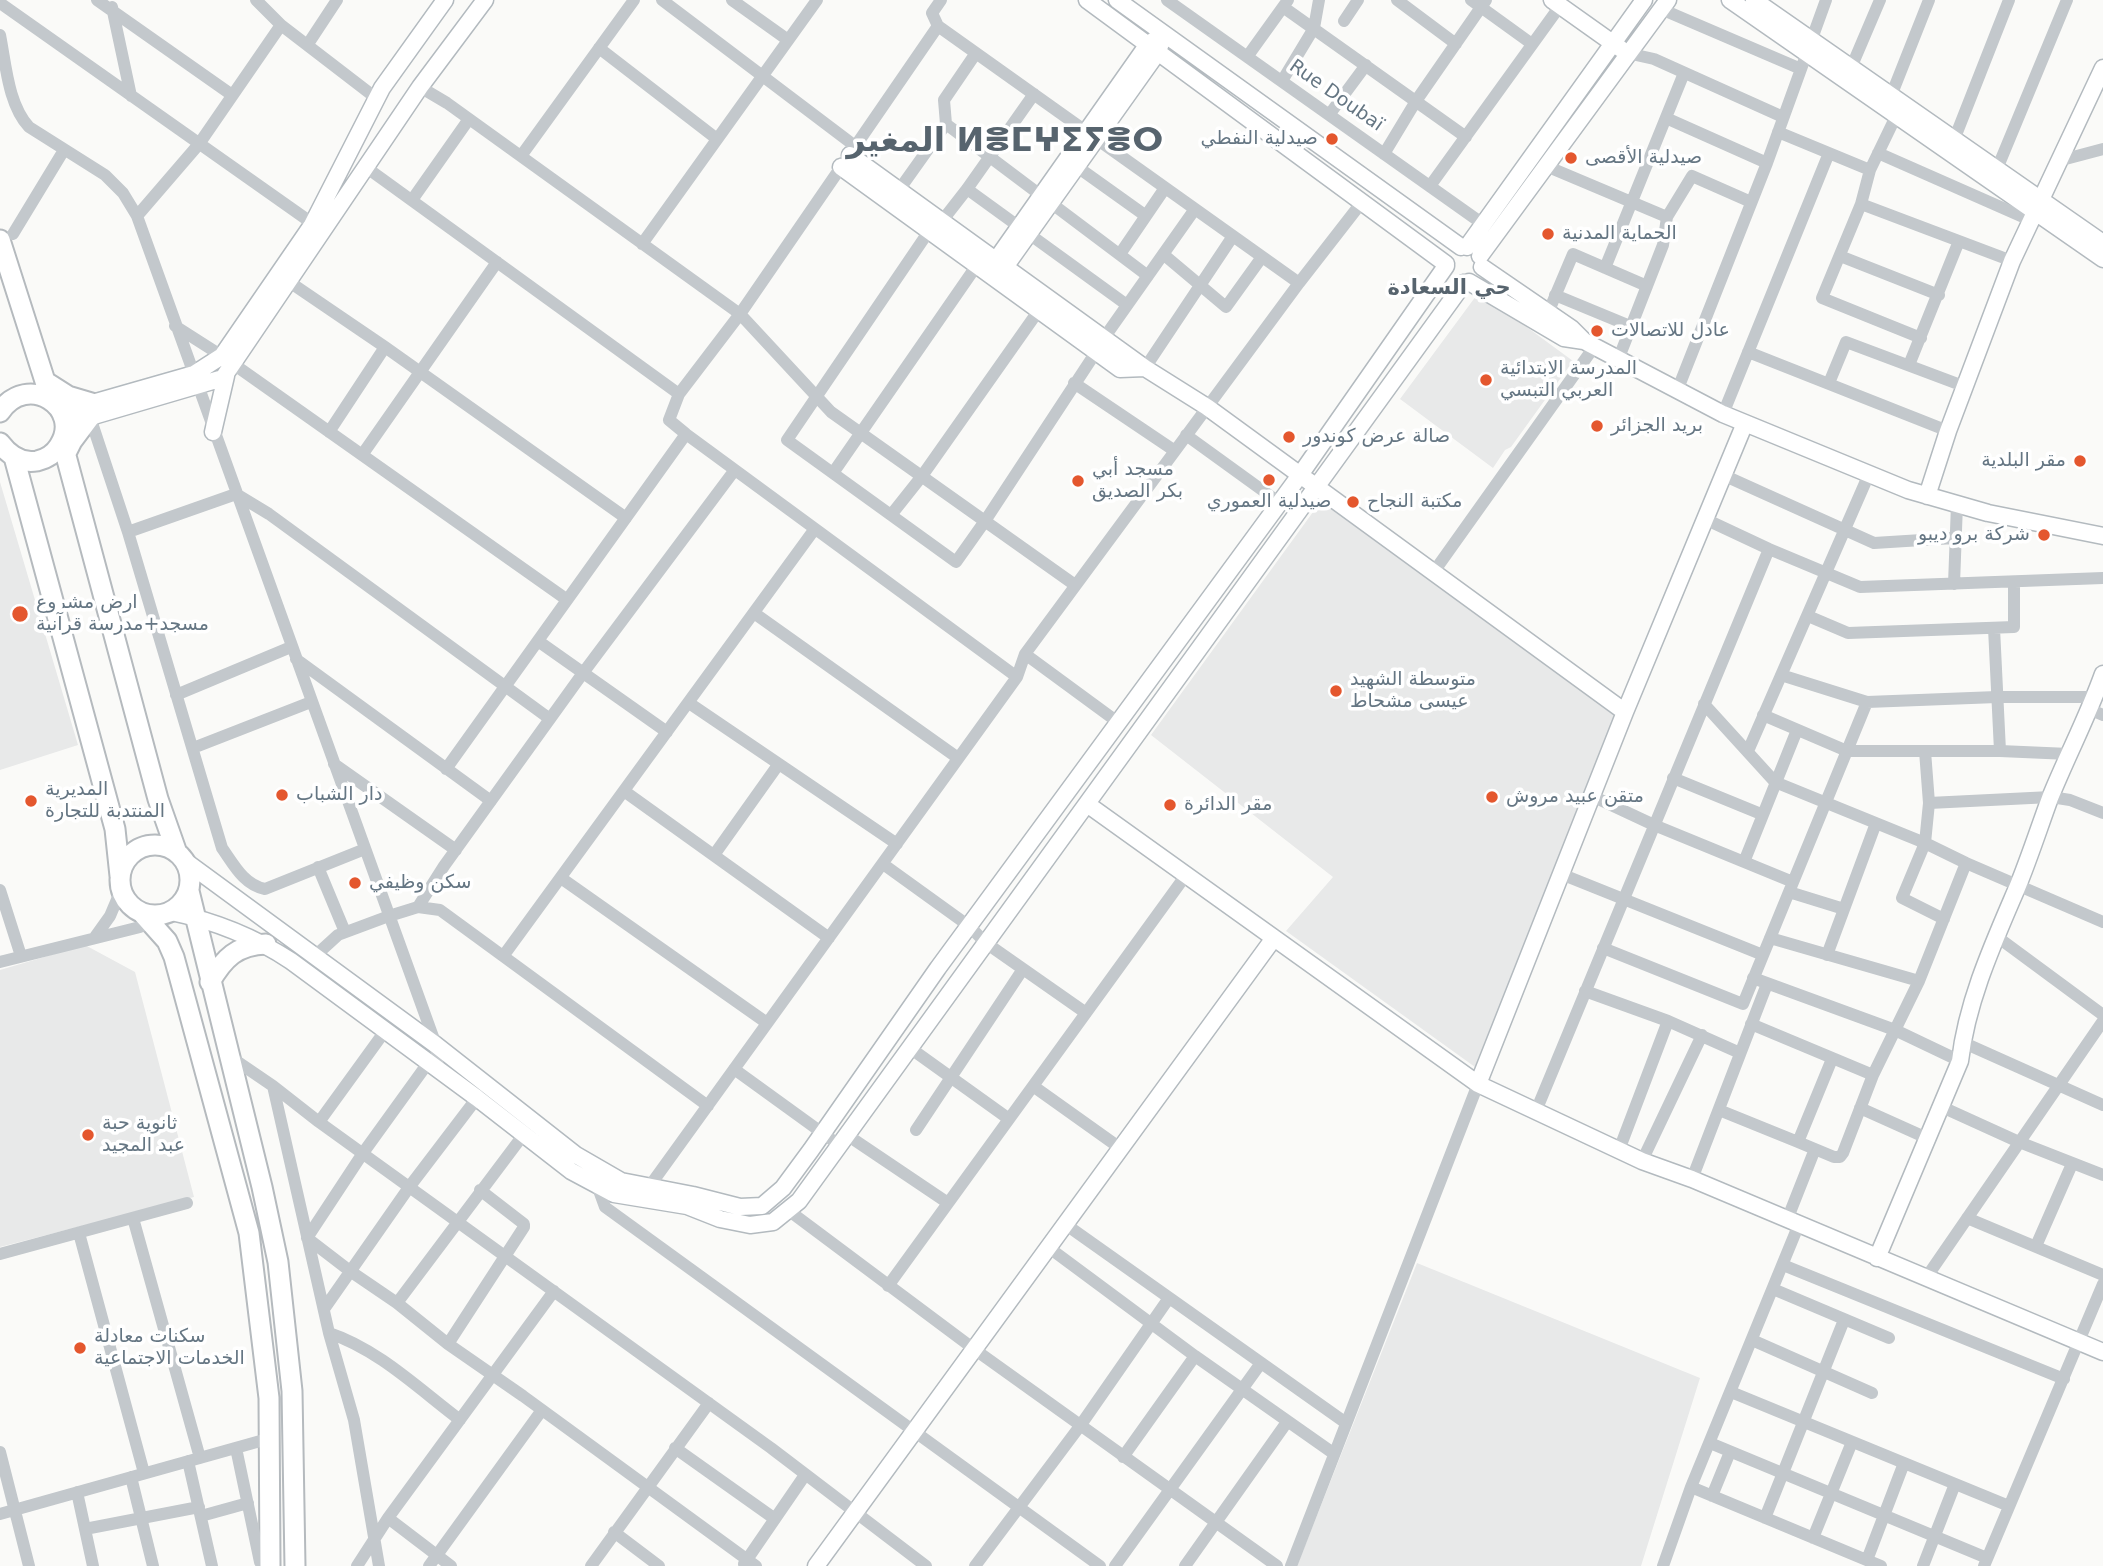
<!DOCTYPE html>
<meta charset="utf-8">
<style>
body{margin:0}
canvas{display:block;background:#fafaf8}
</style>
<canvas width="2103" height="1566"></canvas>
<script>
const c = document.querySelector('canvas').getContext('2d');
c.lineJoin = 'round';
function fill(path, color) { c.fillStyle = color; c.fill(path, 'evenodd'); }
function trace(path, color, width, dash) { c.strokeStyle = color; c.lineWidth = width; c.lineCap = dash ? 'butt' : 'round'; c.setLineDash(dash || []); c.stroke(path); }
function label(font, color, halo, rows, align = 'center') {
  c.font = font + ' "DejaVu Sans","Noto Naskh Arabic","Noto Sans Tifinagh",sans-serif'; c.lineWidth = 7; c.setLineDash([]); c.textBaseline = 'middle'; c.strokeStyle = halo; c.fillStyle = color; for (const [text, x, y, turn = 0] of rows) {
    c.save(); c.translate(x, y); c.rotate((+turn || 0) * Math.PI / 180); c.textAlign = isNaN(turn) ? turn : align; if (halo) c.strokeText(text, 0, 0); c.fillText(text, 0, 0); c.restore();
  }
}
fill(new Path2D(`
 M1479 292 1573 361 1511 447 1505 450 1493 468 1400 399Z
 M0 482 78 745 0 770Z
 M1321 501 1525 648 1615 716 1475 1067 1286 931 1333 877 1151 735Z
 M85 945 135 972 194 1197 0 1247V970Z
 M1417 1263 1700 1378 1641 1566H1297Z`), '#e8e9e9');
const secondary = new Path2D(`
 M1087 0 1446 264
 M1117 0 1461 247
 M1552 0 1621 49
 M1730 0 2103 259
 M1754 0 2103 243
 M1164 34 1158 52 1005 267 991 275 996 260 1148 44Z
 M841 167 1120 369 1145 368 850 155
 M1467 247 1644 0
 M1480 256 1668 0
 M1469 282 1564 338 1584 341 1571 328 1482 267
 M1584 341 1723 414 1908 490 1988 513 2103 536
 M1145 368 1207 407 1625 712
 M61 412 194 374 222 356 312 225 382 88 445 0
 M80 420 223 378 420 87 485 0
 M213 432 226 376
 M1927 496 1948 431 2012 261 2103 68
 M1087 804 1478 1084 1642 1161 1692 1179 2103 1352
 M185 861 436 1045 576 1155 621 1181 693 1195 740 1207 762 1206 783 1188 811 1150 938 968 1300 475 1446 266
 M171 912C215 921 253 936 291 961L477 1098 571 1171 614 1194 687 1206 720 1219 750 1225 773 1222 799 1201 1464 283
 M1478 1084 1625 712 1745 423
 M1877 1258 1960 1061C1967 1001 1993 944 2017 888 2029 859 2039 828 2050 798 2067 756 2088 716 2103 674
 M816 1566 1274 938`);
const primary = new Path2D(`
 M0 240 51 400
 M46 382 68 396 95 404
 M0 412C27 371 84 408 59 446 54 454 46 459 37 461 21 464 9 455 0 443
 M62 441 158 799 177 853
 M66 453 72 441 90 417
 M14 457 115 829 120 876
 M120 880a35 35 0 1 1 70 0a35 35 0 1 1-70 0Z
 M189 891 262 1187 278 1262 292 1391 295 1566
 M142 913 167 941 174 957 249 1233 269 1398 270 1566
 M210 982C224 958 237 945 266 944`);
trace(secondary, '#b3babf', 19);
trace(primary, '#b5babe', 23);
trace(new Path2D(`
 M97 0 232 95
 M256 0 281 25 376 98
 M662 0 855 146
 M732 0 788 40
 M1167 0 1483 224
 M1397 0 1456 44
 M1471 0 1532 44
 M0 3 319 228
 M112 7 131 96
 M1283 7 1466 137
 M1661 9 1801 69
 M1344 21 1358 0
 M938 26 932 13 941 0
 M0 35C6 65 8 104 29 127L105 175 123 193 137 216 436 1045 438 1071
 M308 44 337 0
 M599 48 717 139
 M1627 53 1654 59 1783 117
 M1247 57 1288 0
 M1851 68 1880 0
 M1282 81 1314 28 1319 0
 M420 87 447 103 740 314 831 412 1075 585
 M1034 94 967 189 942 221 929 231 787 440 956 562 985 521 1096 352
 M1891 96 1929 0
 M1329 115 1366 65
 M1666 118 1767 163
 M946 124 944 100 976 53
 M1778 132 1870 170 1897 114
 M1954 140 2009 0
 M1878 153 2030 220
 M1384 154 1416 101 1486 0
 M521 156 634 0
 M2058 161 2103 149
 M1076 166 1146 216
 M1546 166 1667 217 1692 176 1751 202
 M367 168 679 394 740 314 938 26 1299 283
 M1997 169 2067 0
 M1870 170 1861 204 1822 298 1921 338
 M1430 186 1560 6
 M967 189 1127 305
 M899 190 946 124 1148 276
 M412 200 469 119
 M1861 204 2012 261
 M137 216 199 144 281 25
 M13 234 64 150
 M642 244 817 0
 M1120 254 1165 188
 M1163 254 1226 307 1262 257
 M1840 256 1939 295
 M1605 268 1684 73
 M288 281 385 347 626 518
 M1555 295 1630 326
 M1548 313 1573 254 1647 286
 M175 326 222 356 566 599
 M1104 338 1195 209
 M1748 352 1948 431
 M1618 360 1663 245 1667 217
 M1909 365 1959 241
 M1145 368 1233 236
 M1074 383 1175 451
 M1829 383 1846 342 1966 387
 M1677 391 1767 163 1826 0
 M679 394 669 420 686 434 1017 677
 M1723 414 1829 153
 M90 417 128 532 222 848C234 865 244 885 265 889L365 849
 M329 432 385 347
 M1186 435 1280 503
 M362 455 497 262
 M833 473 977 265
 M1723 475 1874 543 1954 538
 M891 515 922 476 1039 310
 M1705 519 1769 549 1860 587 2103 578
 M128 532 236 494 269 514 550 719
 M1433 573 1594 347
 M1954 584 1957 504
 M754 613 958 758
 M1808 616 1848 633 2014 627V582
 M1994 628 2000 751
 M538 641 667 732
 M1025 654 1119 723
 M296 659 491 801
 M1781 675 1867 702 1997 697H2095
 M176 695 291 647
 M689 703 897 844
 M1704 704 1775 782 1925 843 1966 863 2103 922
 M2089 709 2103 715
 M1763 715 1847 751H2000L2069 754
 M193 748 311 702
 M1748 751 1869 474
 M1925 751 1929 803 1925 843 1902 898 1944 919
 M334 764 456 850
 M446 769 686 434
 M1673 778 1761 814
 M624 791 829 938
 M1592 796 1654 825 1793 882
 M1929 803 2051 797 2070 800 2103 813
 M714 855 778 765
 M1744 862 1797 730
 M883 864 969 926 986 943 1086 1013
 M318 867 345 932
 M1561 874 1763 955
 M561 878 767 1023
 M0 890 21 956
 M1789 892 1844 909
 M418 907 444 866 583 673 734 471
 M1996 936 2103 1015
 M95 937 110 916 121 890
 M1770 938 1919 981
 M1603 948 1743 1004 1867 702
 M504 955 814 530
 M1827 955 1876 823
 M315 956 338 935 389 916 418 907 440 910 708 1106
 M0 962 140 927 168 913
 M1753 978 1895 1030 1960 1061
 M1585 991 1668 1021 1740 1053
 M1751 1024 1873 1075
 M1962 1042 2103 1105
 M910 1048 1009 1119
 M229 1056 273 1086 329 1333 354 1420 379 1566
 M428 1063 363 1153 307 1238 350 1271 397 1303 448 1344 523 1396 756 1566
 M734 1069 839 1145
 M273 1086 319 1122 771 1448 926 1566
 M1033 1086 1120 1148
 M1942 1107 2019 1142 2103 1175
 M1860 1108 1929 1139
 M1719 1110 1798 1142 1832 1059
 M1536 1111 1769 549
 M319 1122 385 1031
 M916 1130 1023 969
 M847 1135 948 1203
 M1798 1142 1834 1157H1840L1843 1153 1873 1075 1919 981 1966 863
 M1619 1150 1668 1021
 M1642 1161 1702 1035
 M1692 1179 1767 984
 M597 1185 605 1207 1100 1566
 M649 1187 1017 677 1025 654 1299 283 1362 202
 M788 1210 974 1349 1277 1566
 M133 1218 200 1458
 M1967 1218 2103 1275
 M1787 1220 1815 1149
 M1065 1224 1346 1423
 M79 1233 144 1473
 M2036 1246 2072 1164
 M1048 1247 1195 1356 1333 1453
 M0 1254 187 1203
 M1783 1265 2064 1379
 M1926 1278 2103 1021
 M888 1286 1186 875
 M1773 1289 1889 1338
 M397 1303 524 1134
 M324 1309 410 1186 477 1098
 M329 1333C378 1349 420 1390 460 1420
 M1752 1340 1872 1393
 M448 1344 524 1227V1224L480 1190
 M1731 1392 2009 1506
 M1710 1443 1987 1558
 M236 1448 260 1562
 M675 1448 775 1519
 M0 1452 29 1566
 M1123 1457 1195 1356
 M188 1461 212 1566
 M131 1477 153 1566
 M1691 1487 1881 1566
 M77 1492 93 1566
 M1712 1496 1730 1452
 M0 1514 271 1438
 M201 1516 248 1503
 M388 1518 451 1566
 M1765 1518 1844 1320
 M85 1529 199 1507
 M614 1532 659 1566
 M1813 1538 1852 1442
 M1867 1560 1904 1463
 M744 1564 805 1475
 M357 1566 388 1518 554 1291
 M429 1566 542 1410
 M591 1566 709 1403
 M975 1566 1080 1426 1169 1298
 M1115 1566 1261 1363
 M1185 1566 1287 1422
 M1291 1566 1478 1084
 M1663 1566 1691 1487 1799 1224
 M1923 1566 1955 1484
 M1984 1566 2103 1284`), '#c3c8cc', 12);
trace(secondary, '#fff', 16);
trace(primary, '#fff', 19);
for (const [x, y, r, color] of [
 [1332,139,7,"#e4572e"],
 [1571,158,7,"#e4572e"],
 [1548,234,7,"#e4572e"],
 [1597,331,7,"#e4572e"],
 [1486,380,7,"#e4572e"],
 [1597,426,7,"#e4572e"],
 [1289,437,7,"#e4572e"],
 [2080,461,7,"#e4572e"],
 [1269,480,7,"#e4572e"],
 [1078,481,7,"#e4572e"],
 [1353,502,7,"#e4572e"],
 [2044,535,7,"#e4572e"],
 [20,614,9,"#e4572e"],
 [1336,691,7,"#e4572e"],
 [282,795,7,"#e4572e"],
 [1492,797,7,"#e4572e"],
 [31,801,7,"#e4572e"],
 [1170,805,7,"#e4572e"],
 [355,883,7,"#e4572e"],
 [88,1135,7,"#e4572e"],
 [80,1348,7,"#e4572e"]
]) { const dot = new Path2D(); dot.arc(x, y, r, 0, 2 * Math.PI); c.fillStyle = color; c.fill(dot); trace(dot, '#fff', 2.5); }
label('19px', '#657683', '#fff', [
 ["Rue Doubaï",1336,96,35]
]);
label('19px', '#657683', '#fff', [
 ["صيدلية النفطي",1318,139,"right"],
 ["صيدلية الأقصى",1585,158],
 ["الحماية المدنية",1562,234],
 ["عادل للاتصالات",1611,331],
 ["المدرسة الابتدائية",1500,369],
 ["العربي التبسي",1500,391],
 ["بريد الجزائر",1611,426],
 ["صالة عرض كوندور",1303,437],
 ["مقر البلدية",2066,461,"right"],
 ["مسجد أبي",1092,470],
 ["بكر الصديق",1092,492],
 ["صيدلية العموري",1269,502,"center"],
 ["مكتبة النجاح",1367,502],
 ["شركة برو ديبو",2030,535,"right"],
 ["ارض مشروع",36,603],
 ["مسجد+مدرسة قرآنية",36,625],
 ["متوسطة الشهيد",1350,680],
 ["عيسى مشحاط",1350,702],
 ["المديرية",45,790],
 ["المنتدبة للتجارة",45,812],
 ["دار الشباب",296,795],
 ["متقن عبيد مروش",1506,797],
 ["مقر الدائرة",1184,805],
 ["سكن وظيفي",369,883],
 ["ثانوية حبة",102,1124],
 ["عبد المجيد",102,1146],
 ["سكنات معادلة",94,1337],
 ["الخدمات الاجتماعية",94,1359]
], 'left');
label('bold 21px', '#57646e', '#fff', [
 ["حي السعادة",1449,289]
]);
label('bold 33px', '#57646e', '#fff', [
 ["المغير ⵍⴻⵎⵖⵉⵢⴻⵔ",1005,142]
]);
</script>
